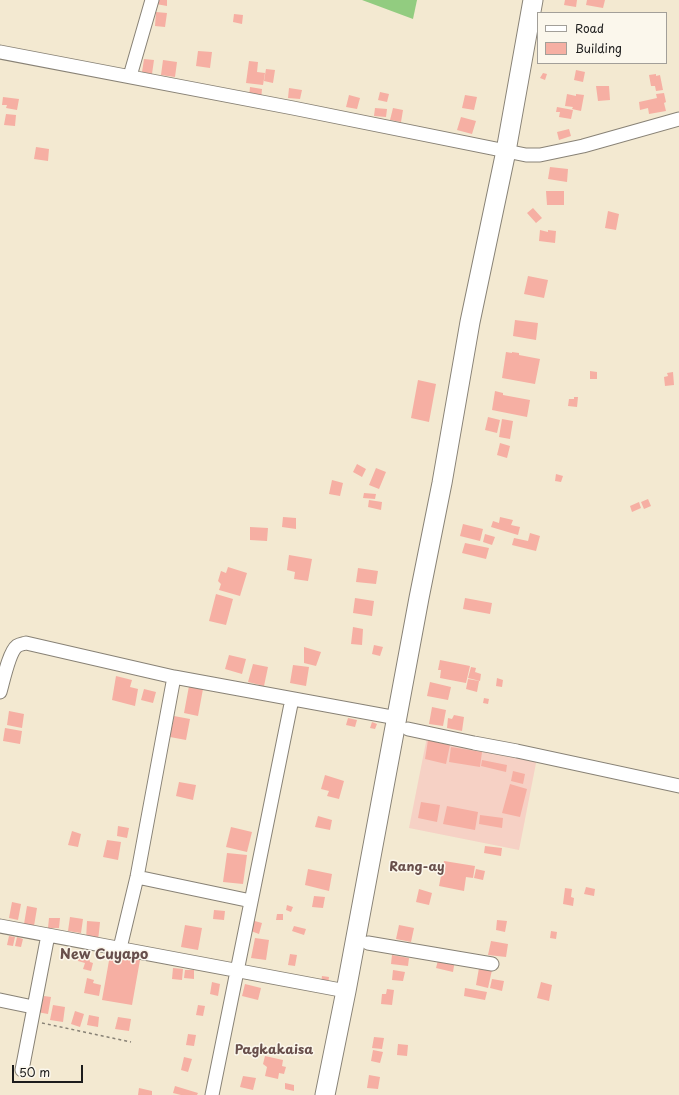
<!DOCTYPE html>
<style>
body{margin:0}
#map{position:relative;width:679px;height:1095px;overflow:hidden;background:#f3e9d1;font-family:"Playpen Sans",sans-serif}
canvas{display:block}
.legend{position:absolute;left:537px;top:12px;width:130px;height:52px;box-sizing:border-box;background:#fbf7ec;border:1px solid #a29f99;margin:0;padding:5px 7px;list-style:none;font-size:12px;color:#1c1c1c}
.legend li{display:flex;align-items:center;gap:8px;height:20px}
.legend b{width:20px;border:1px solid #a29f99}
.scale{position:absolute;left:12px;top:1065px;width:71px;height:18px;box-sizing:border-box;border:2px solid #1c1c1c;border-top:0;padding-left:5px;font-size:12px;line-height:14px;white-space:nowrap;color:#1c1c1c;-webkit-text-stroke:3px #fbf7ec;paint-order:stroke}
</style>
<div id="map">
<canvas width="679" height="1095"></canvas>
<ul class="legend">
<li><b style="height:5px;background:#fff"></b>Road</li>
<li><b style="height:11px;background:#f6afa3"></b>Building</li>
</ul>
<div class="scale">50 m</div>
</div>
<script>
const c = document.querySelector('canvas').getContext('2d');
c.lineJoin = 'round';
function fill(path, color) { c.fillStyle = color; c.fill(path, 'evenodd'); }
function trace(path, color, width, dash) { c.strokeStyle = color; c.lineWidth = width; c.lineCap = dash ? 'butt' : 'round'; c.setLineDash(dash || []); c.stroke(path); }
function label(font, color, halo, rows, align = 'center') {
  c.font = font + ' "Playpen Sans",sans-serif'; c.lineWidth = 3; c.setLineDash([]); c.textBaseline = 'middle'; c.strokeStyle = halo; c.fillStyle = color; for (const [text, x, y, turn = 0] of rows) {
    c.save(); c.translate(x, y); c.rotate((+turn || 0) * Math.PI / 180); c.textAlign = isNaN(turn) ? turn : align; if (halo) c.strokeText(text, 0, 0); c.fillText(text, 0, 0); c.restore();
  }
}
fill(new Path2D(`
 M427 737 537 758 519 850 409 828Z`), '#f6d1c5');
fill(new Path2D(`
 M362 0H417L413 19Z`), '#92cc80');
fill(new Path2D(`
 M157 0H167V6L156 4Z
 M565 0H577L576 7 564 5Z
 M587 0H605L603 8 586 5Z
 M156 12 167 13 165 27 155 26Z
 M234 14 243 15 242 24 233 22Z
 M198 51 212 52 210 68 196 66Z
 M144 59 154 60 152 74 142 72Z
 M163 60 177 62 175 77 161 75Z
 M249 61 258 62 257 72 265 73 263 85 246 83Z
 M266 69 275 70 273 83 264 81Z
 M576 70 585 72 583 82 574 80Z
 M543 73 547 74 545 80 540 78Z
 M656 74V76L660 75 663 90 656 91 655 86H651L649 75Z
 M596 86H609L610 100 598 101Z
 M250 87 262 89 261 100 249 98Z
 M289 88 302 90 300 99 288 98Z
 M380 92 389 94 387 102 378 100Z
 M664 93 666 102 664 103 666 111 649 114 648 108 640 110 639 102 657 98 656 94Z
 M567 94 576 96V94L584 95 581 111 572 109 573 107 565 106Z
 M349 95 360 98 357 109 346 107Z
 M465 95 477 97 474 110 462 108Z
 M3 97 19 99 17 110 6 108 7 105H2Z
 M557 107 573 110 571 119 559 117 560 112H556Z
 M375 108 387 109 386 117 374 116Z
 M393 108 403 110 401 122 390 120Z
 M6 114 16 115 15 126 4 125Z
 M461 117 476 121 472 134 457 130Z
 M569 129 571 136 559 140 557 132Z
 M36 147 49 149 48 161 34 159Z
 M550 167 568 169 567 182 548 179Z
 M546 191H564V205H547Z
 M533 208 542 218 536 223 527 213Z
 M608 211 619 214 616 230 605 228Z
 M540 230 548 232V230L556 231 555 243 539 241Z
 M528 276 548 280 544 298 524 294Z
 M515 320 538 323 536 340 513 336Z
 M506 352 512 353V352L519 353V355L540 359 535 384 502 378Z
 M590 371 597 372V379H590Z
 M673 372 674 385 665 386 664 377 668 376 667 373Z
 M418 380 436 384 429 422 411 418Z
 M495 391 503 393V395L530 400 527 417 492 410Z
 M574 397H578L577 407 568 406 569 399H574Z
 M488 417 500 420 497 433 485 430Z
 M502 419 513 421 510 439 499 437Z
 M500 443 510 446 507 458 497 455Z
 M357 464 366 469 362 477 353 472Z
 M376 468 386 472 379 489 369 485Z
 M556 474 563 476 561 482 555 481Z
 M332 480 343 483 340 496 329 494Z
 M364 493 376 494 375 499 363 498Z
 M648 499 651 506 644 509 641 502Z
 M369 500 382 502 381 510 368 507Z
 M639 502 641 508 632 512 630 506Z
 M283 517 296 518V529L282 527Z
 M500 517 513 520 511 525 520 527 518 535 491 527 493 521 499 523Z
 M463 524 483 529 480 541 460 536Z
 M250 527 268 528 267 541 250 540Z
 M530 533 540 536 536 551 512 545 514 538 528 541Z
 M485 534 495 537 492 545 483 542Z
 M465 543 489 548 486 559 462 553Z
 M289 555 312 559 308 581 294 579 295 572 287 570Z
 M228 567 247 573 240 596 219 590 221 584 218 581 221 571 226 573Z
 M358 568 378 571 376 584 356 582Z
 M216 594 233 599 226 625 209 621Z
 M355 598 374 601 372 616 353 613Z
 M465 598 492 603 490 614 463 609Z
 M353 627 363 629 362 645 351 644Z
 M374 645 383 647 380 656 372 654Z
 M304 647 321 652 316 666 304 663Z
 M229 655 246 659 242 674 225 669Z
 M440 660 470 666 466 683 440 678 441 670H438Z
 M253 664 268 667 264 686 248 682Z
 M293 665 309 667 306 686 290 683Z
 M471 667 476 668 475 672 481 674 480 681 468 678Z
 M116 676 132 680 130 687 138 689 135 706 112 700Z
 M497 678 503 680 502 687 496 686Z
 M468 679 479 681 477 692 466 689Z
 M430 682 451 687 448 700 427 696Z
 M189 686 203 689 198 716 184 713Z
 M144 689 156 692 153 703 141 700Z
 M484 698 489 699 488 704 483 703Z
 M432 707 446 710 443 726 429 724Z
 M9 711 24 714 22 728 7 725Z
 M454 715 464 717 462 731 447 728 448 718 452 719Z
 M174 716 190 719 186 740 170 737Z
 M348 718 357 720 355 727 346 725Z
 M372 722 377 724 375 729 370 728Z
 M5 728 22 731 20 744 3 741Z
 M428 740 450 745 446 764 425 759Z
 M451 747 482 752 480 767 449 762Z
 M482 760 507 765 506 772 481 766Z
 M513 771 525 774 523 784 511 781Z
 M325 775 344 781 339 799 327 796 329 791 321 789Z
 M179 782 196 785 193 800 176 796Z
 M510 784 527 789 520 817 502 813Z
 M421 802 440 805 437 822 418 818Z
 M447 806 478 812 475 830 443 824Z
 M480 815 503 818 502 828 479 824Z
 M318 816 332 820 330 830 315 827Z
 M118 826 129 828 127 838 117 836Z
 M231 827 252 832 247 852 226 847Z
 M72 831 81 834 78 847 68 845Z
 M107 840 121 842 118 860 103 857Z
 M485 846 502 848 501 856 484 853Z
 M227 853 247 855 243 884 223 882Z
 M444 861 475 866 473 878 466 877 464 891 439 886Z
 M308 869 332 874 329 891 305 885Z
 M476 869 485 871 483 880 474 878Z
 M586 887 595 889 594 896 584 894Z
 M565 888 572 889 571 897 574 898 573 906 563 904Z
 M419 889 432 893 429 905 416 902Z
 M314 896 325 897 323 908 312 907Z
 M12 902 21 904 18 920 9 918Z
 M287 905 293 907 291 912 286 910Z
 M27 906 37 908 34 926 24 924Z
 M214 910 225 911 224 920 213 919Z
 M277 914H283V920H276Z
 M70 917 83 919 81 933 68 931Z
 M49 918H60L59 928H48Z
 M251 920 262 923 259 934 248 930Z
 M497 920 507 921 505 932 496 930Z
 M87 921 100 922 98 941 86 940Z
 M185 925 202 928 198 950 181 947Z
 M399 925 414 928 411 942 396 939Z
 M294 926 306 929 304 935 292 931Z
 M551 931 557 932 556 939 550 938Z
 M9 936 15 937 13 946 7 945Z
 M17 937 23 939 21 947 15 946Z
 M255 938 269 940 266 960 251 958Z
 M491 941 508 944 506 957 488 955Z
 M290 954 297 955 295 966 288 965Z
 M110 955 140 960 132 1005 102 1000Z
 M392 955 409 958 408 966 391 964Z
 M79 956 89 958 90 962 93 963 91 971 83 969 85 963 78 961Z
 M439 956 455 960 453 972 436 968Z
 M173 968 183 969 182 980 172 979Z
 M479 968 492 970 488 988 476 985Z
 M185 970H194V979L184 978Z
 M393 970 405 972 403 981 392 980Z
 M322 976 329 977 328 984 321 983Z
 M87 978 94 980 93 983 101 985 99 996 84 993Z
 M492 979 504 981 502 991 490 988Z
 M212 982 220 984 218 996 210 994Z
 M541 982 552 985 549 1001 537 998Z
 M245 984 261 988 258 1000 242 996Z
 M465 988 487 992 485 1000 464 996Z
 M387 989 394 990 392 1005 381 1004 382 994H386Z
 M44 996 51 997 48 1014 37 1012 39 999H43Z
 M53 1005 65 1007 63 1022 50 1020Z
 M198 1005 205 1006 203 1016 196 1015Z
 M75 1011 84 1014 80 1027 71 1024Z
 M89 1015 99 1017 98 1027 87 1025Z
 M118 1017 131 1019 129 1031 115 1029Z
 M188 1034 196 1035 194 1046 186 1045Z
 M374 1037 384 1038 382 1049 372 1048Z
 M398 1044 408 1045 407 1056 397 1055Z
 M373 1050 383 1052 380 1063 371 1061Z
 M265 1056 283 1060 282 1066 286 1067 284 1074 279 1073 278 1079 265 1076 267 1067 263 1064Z
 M184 1057 192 1059 188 1072 181 1070Z
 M369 1075 380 1077 378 1089 367 1088Z
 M243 1076 256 1078 253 1090 240 1087Z
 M285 1083 294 1085V1091L285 1089Z
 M175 1086 198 1093 197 1095H181L173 1093Z
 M139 1088 152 1091V1095H138Z`), '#f6afa3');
const minor = new Path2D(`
 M0 52 293 108 526 155H540L583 146 679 119
 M130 76 152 0
 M0 692C3 682 9 652 17 646 20 644 23 644 26 643L174 677 397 718
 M408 729 474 743 517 751 679 786
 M137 877 251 901
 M0 926 346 991
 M368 943 492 964
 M120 948 137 877 174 677
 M0 1000 33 1007
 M22 1070 48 935
 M212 1095 292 699`);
const highway = new Path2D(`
 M325 1095 346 991 419 598 442 483 470 322 506 151 533 0`);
trace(minor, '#888276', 15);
trace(highway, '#888276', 21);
trace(new Path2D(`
 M42 1023 131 1042`), '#888276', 1.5, [3, 3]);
trace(minor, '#fff', 13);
trace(highway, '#fff', 19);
label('bold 13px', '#684f4b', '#fbf7ec', [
 ["Rang-ay",417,867],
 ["Pagkakaisa",274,1050]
]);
label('bold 14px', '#684f4b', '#fbf7ec', [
 ["New Cuyapo",104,955]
]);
</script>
